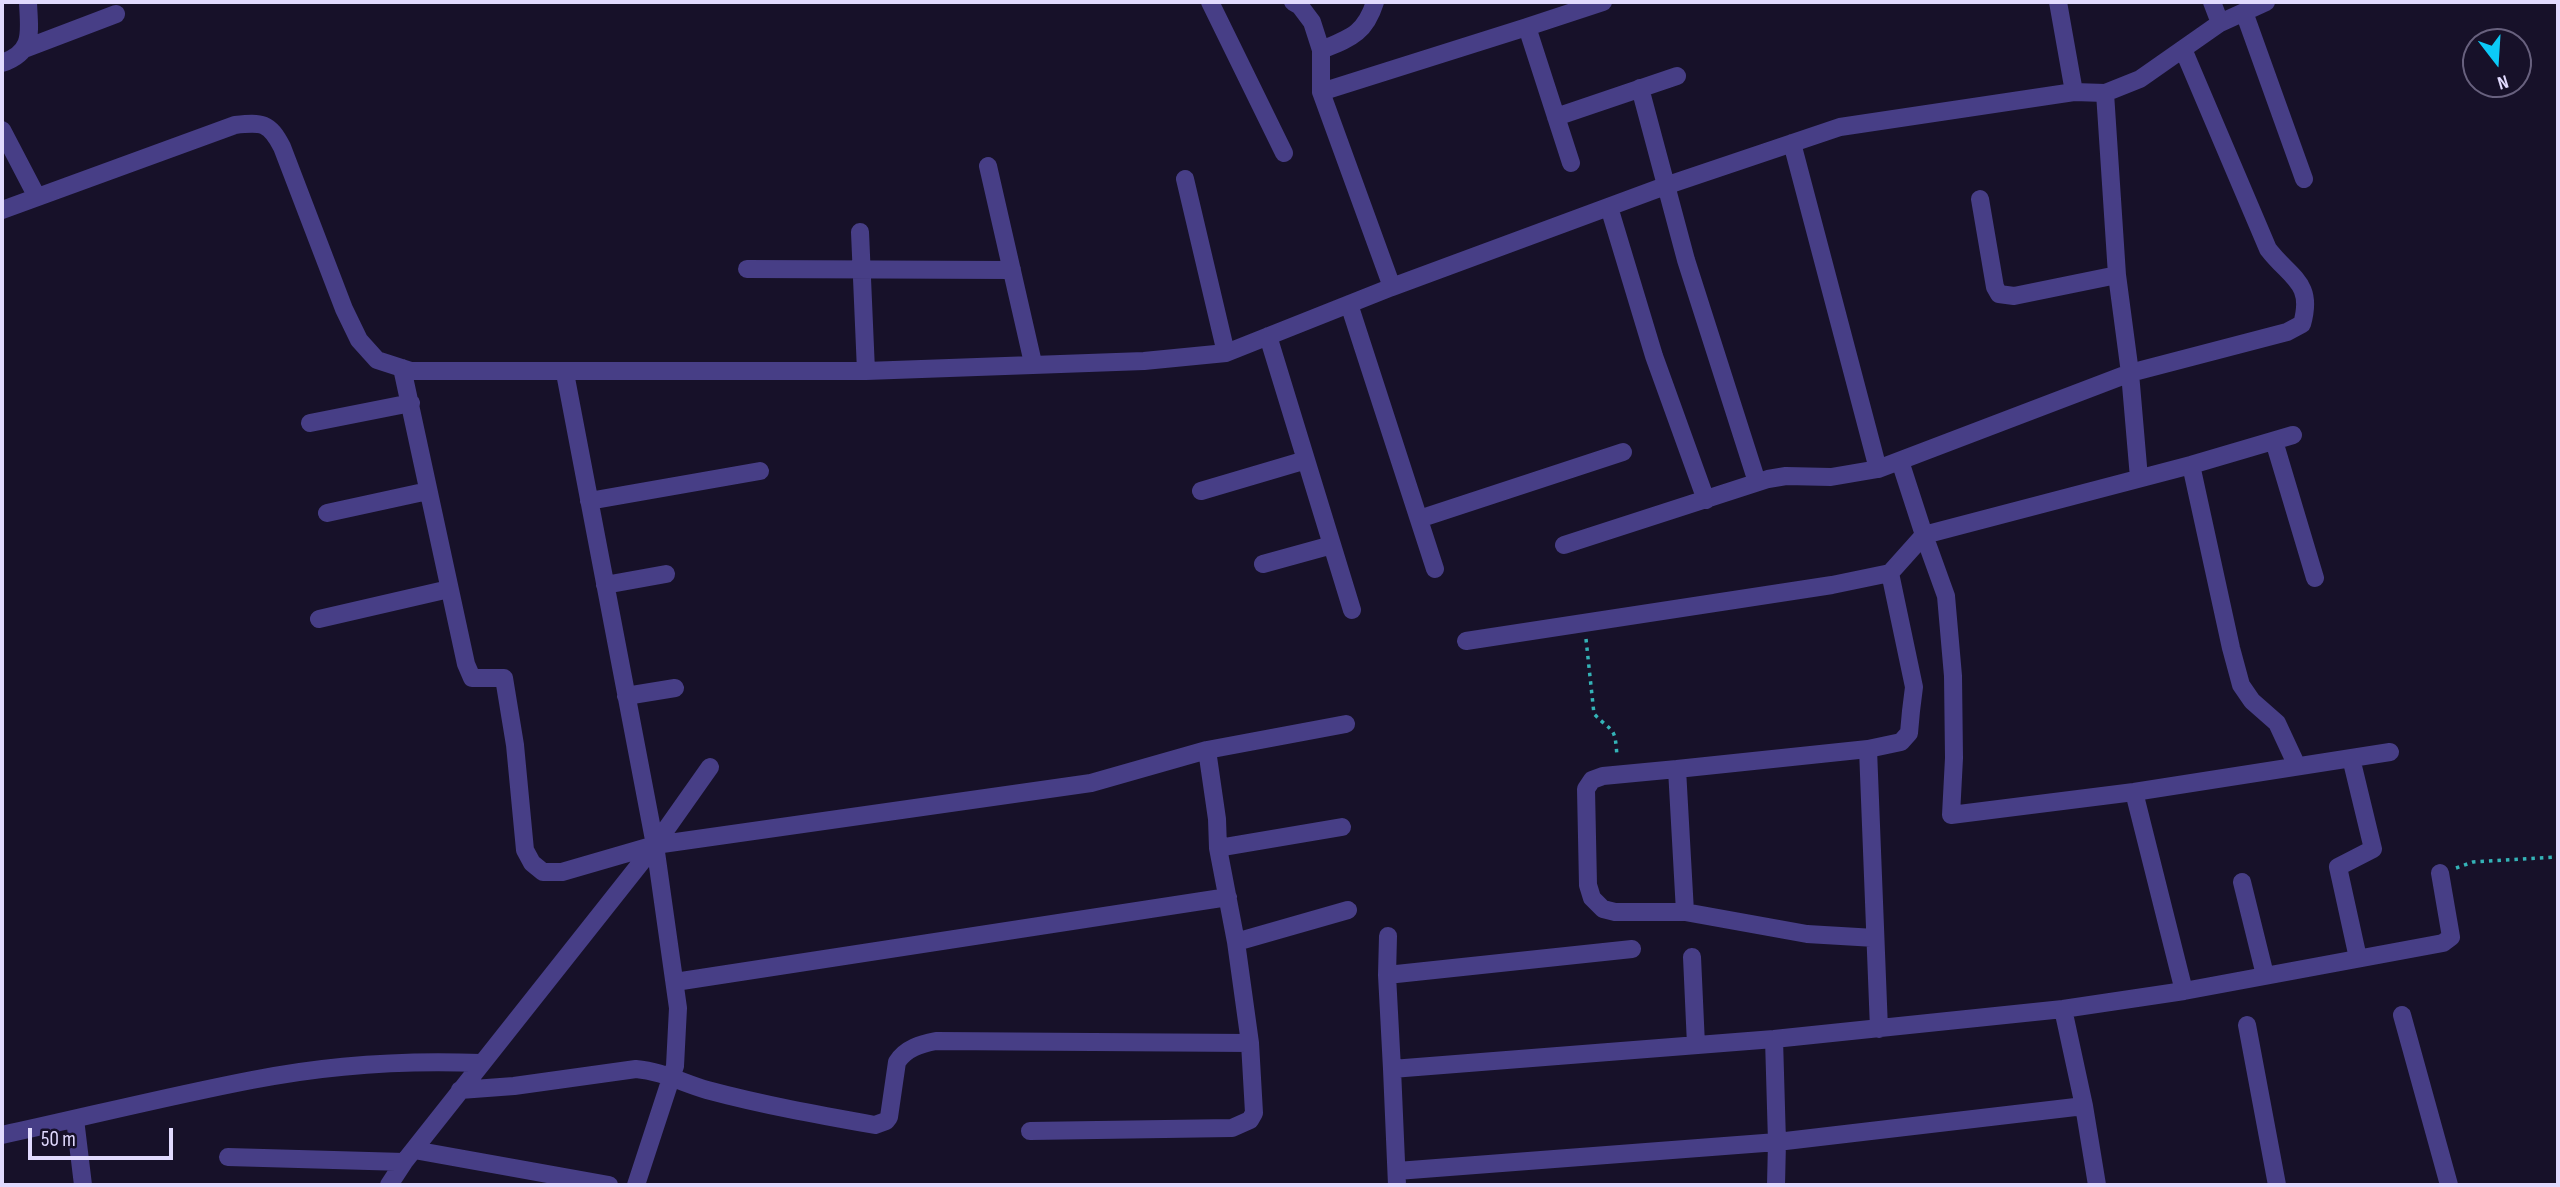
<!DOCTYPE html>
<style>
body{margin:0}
#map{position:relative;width:2560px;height:1187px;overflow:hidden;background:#171129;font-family:"Sofia Sans Condensed",sans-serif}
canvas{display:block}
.frame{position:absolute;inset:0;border:4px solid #e1dafe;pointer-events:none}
.north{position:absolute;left:2462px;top:28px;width:70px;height:70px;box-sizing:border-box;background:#171129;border:2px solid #68617e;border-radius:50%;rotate:163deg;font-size:19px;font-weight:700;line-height:28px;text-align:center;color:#e1dafe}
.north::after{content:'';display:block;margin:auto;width:24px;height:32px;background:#0ccaf7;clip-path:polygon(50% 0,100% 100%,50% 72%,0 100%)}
.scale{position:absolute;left:28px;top:1128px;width:145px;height:32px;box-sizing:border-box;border:4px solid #e1dafe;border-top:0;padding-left:9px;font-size:21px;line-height:24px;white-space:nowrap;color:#e1dafe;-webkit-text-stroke:5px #171129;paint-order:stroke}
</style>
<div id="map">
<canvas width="2560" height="1187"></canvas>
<div class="frame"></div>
<div class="north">N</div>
<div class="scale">50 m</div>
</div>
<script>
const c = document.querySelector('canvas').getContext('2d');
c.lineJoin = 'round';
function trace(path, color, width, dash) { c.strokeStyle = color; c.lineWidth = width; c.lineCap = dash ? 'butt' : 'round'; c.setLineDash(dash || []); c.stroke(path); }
trace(new Path2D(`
 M1586 639 1594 714C1614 734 1615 726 1617 757
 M2456 868 2473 862 2558 857`), '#34b3b7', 3.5, [3.5, 5]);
trace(new Path2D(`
 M1210 2 1284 153
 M1293 2 1300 6 1312 22 1321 50V92L1392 287
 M2058 2 2074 92
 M2212 2 2220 23
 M2244 12 2304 179
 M1527 27 1603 2
 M24 49 116 14
 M1321 50C1350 38 1365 34 1375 2
 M2 63C35 52 29 31 28 2
 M1640 88 1686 260 1757 482
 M1321 92 1527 27 1571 163
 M2105 93 2117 275 2130 373 2139 478
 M1556 117 1677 76
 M2 130 37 197
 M1792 143 1878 469
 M988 166 1033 363
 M1185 179 1226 353
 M1980 199 1995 287 1999 294 2014 296 2117 275
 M1609 207 1654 356 1706 500
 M2 210 235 125C262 122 269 122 282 147L344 309 359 340 377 360 411 371H866L1144 361 1226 353 1392 287 1665 186 1840 127 2074 92 2105 93 2140 79 2220 23 2266 2
 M860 232 866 371
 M747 269 1012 270
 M1349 304 1435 569
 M1268 336 1352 610
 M402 368 466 664 472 678H504L515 745 525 850 532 863 543 872H562L655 845 1091 783 1207 750 1217 819 1218 848 1236 942 1250 1043 1254 1113 1250 1120 1232 1128 1030 1131
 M565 373 655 845 678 1008 675 1066 636 1185
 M310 423 411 403
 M2274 441 2315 578
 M1900 461 1924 535 2191 465 2293 435
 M2191 465 2231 648 2241 685 2252 701 2277 723 2297 766
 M1201 491 1306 460
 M589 501 760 471
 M327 513 428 491
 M1419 519 1623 452
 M1564 545 1768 479 1786 476 1831 477 1878 469 2130 373 2287 332 2302 324C2314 282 2290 278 2268 249L2183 49
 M1263 564 1332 545
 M605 585 666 574
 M319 619 449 589
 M1466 641 1832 585 1890 573 1924 535 1946 596 1953 676 1954 758 1951 815 2134 792 2390 752
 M626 696 675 688
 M1207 750 1346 724
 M2351 758 2373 849 2338 867 2358 958
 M1677 769 1603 776 1592 780 1586 789 1588 885 1592 898 1603 909 1615 912H1685L1807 934 1875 938
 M2134 792 2184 991
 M1218 848 1342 827
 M2242 882 2265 975
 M1685 912 1677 769 1868 749
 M1388 936 1387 975 1392 1069
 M1236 942 1348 910
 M1692 957 1696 1045
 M1387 975 1632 949
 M675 982 1228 897
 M2063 1009 2084 1106 2097 1185
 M2402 1015 2449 1185
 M2247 1025 2277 1185
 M1879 1029 1868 749 1901 742 1909 733 1911 711 1914 687 1890 573
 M1774 1039 1777 1142 1776 1185
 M460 1090 514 1086 636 1069C661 1071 683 1083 707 1090 763 1105 819 1115 875 1125L886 1121 889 1117 897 1062C906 1048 921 1044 936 1041L1250 1043
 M75 1119 83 1185
 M2 1135C85 1117 169 1096 252 1080 327 1065 406 1060 481 1063
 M414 1150 609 1185
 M228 1157 404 1162
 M1397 1171 1777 1142 2084 1106
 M389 1185 404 1162 655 845 710 767
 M1397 1185 1392 1069 1774 1039 2063 1009 2184 991 2443 943 2451 937 2440 873`), '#473e86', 18);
</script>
